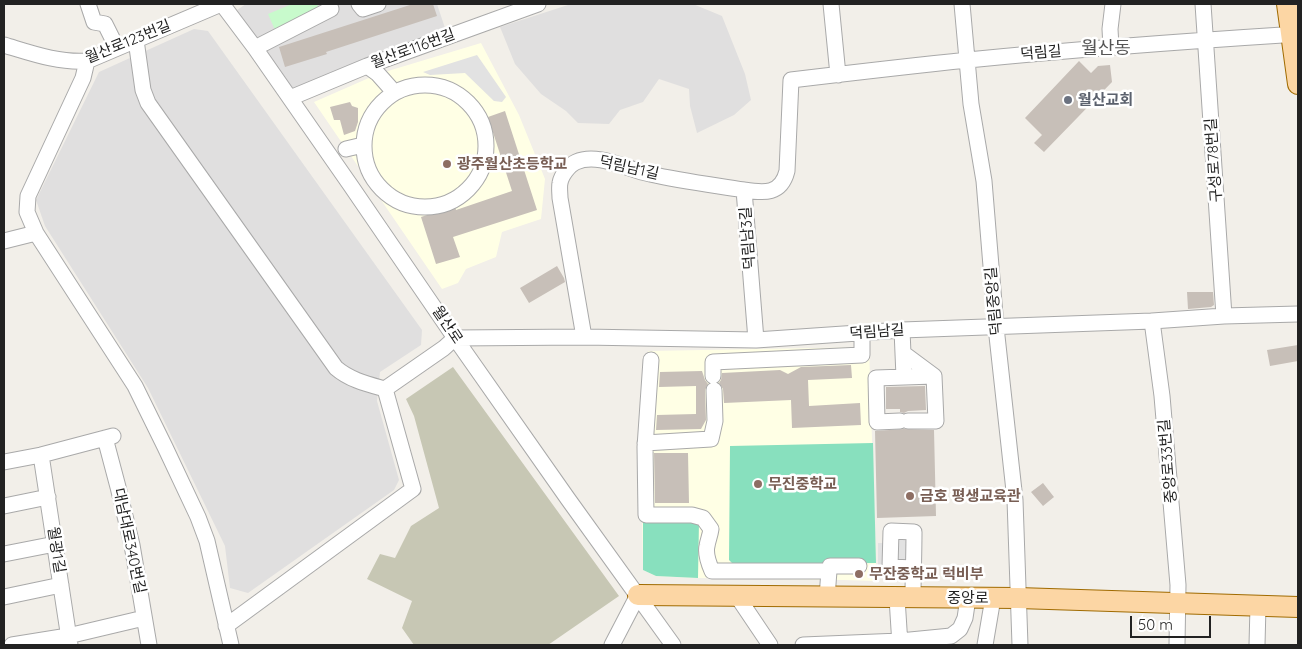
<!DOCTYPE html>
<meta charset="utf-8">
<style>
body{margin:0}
#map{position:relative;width:1302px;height:649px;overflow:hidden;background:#f2efe9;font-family:Quicksand,sans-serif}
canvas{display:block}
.frame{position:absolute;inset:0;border:5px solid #222;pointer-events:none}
.scale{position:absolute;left:1130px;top:616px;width:81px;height:22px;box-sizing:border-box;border:2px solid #222;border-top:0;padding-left:6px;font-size:15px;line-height:18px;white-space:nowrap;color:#222;-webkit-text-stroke:4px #fff;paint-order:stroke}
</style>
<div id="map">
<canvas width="1302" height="649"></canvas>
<div class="frame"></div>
<div class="scale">50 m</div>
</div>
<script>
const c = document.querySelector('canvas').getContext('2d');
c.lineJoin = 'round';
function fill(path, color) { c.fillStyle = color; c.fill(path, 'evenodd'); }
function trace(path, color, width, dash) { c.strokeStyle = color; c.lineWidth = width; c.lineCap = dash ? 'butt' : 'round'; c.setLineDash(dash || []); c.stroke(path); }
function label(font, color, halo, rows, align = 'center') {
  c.font = font + ' Quicksand,"Noto Sans KR",sans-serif'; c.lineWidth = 5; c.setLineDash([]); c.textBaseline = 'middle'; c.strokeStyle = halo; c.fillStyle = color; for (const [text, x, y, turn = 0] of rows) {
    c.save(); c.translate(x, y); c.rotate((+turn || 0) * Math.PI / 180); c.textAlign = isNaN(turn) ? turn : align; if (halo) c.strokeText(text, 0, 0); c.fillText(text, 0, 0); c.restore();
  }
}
fill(new Path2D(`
 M246 4H437L447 34 294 90 237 10Z
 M571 4H693L722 16 745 74 751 100 734 115 697 133 690 106 689 89 659 79 643 102 620 110 609 124 578 123 566 111 541 94 515 64 500 27Z
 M194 29 208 31 422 330 421 345 380 372 377 401 399 480 394 490 248 593 230 588 225 546 148 388 45 226 36 200 99 72Z`), '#e0dfdf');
fill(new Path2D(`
 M481 43 519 115 545 179 541 219 502 232 496 257 466 269 458 283 442 289 314 102 378 74Z
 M869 347 876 563 875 581 843 580 698 578 656 576 643 570 641 448 648 351Z`), '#ffffe5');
fill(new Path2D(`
 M453 367 619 596 548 645H414L402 628 412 601 367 579 380 554 395 558 411 526 439 508 414 416 406 399Z`), '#c7c7b4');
fill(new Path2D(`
 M292 4H317L323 17 278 37 268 14Z`), '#c8facc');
fill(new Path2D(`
 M873 443 876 563 733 564 729 560 730 446Z
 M643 521H699L698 578 656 576 643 570Z`), '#88e0be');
fill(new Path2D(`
 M477 55 506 97 502 102 494 101 465 73 430 75 423 72Z
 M917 528 916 573H878V543H887Z`), '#e2e2e2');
fill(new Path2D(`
 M413 4H433L437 16 326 52 327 54 285 67 279 47Z
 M1079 61 1091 73 1098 66 1110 65 1112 82 1044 152 1034 143 1042 135 1025 118Z
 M350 102 352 106 358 108V122L355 131 344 135 340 120H334L330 107Z
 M505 111 537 210 453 237 460 257 436 264 421 217 455 206 456 210 512 191 488 117Z
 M557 266 564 278 565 282 529 303 520 288Z
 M1187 292H1213L1214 305 1211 307 1188 309Z
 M1298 345V361L1270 366 1267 350Z
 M851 365 852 378 808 380 809 406 860 403 861 425 792 428 791 400 724 403 723 389 719 383 721 380 722 373 780 370 788 374 801 367Z
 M702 371 705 380 708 384 705 390 706 420 701 429 656 430 657 415 696 414V386L659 387 660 372Z
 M925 386 926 410 908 411 904 413 900 412V409H886V387Z
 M904 429 934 430 936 516 877 518 875 431Z
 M654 453H688L689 503H655Z
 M1043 483 1054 497 1043 506 1031 492Z`), '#c7bfb8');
const minor = new Path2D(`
 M88 4 94 22 105 24 117 48
 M222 4 255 48 351 186 455 338 568 499 673 645
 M359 4 363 9 378 4
 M831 4 838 75
 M962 4 971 104 984 181 996 327 1015 500 1020 645
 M1203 4 1224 316
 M136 40 143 90 148 103 336 368C350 380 367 384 385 389
 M4 45C31 53 58 63 87 61L221 4
 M1111 47 1110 29 1113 4
 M255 48 331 9 329 4
 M87 61 83 78 28 196 27 212 36 233 135 386 165 447 198 517 207 541 231 645
 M367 66 378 74 394 92
 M364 146a61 61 0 1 1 122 0a61 61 0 1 1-122 0Z
 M290 98 367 66 538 4
 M346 149 363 145
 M4 241 36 233
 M1152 321 1162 396 1178 585 1177 645
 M584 337 560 198C560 194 559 187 560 183 561 176 569 165 576 162 598 152 628 170 650 174 681 181 713 185 744 190
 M756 340 744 190C764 193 781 195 787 171L791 80C850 73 909 66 968 60 1078 49 1188 41 1298 34
 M903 353 934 376
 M651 360 645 447 646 515H692L703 518 711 529C710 536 708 540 707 546 705 554 709 564 712 571H829L827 597
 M713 376V362L862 355V333
 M904 377 934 376 936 421H908
 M385 389 444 348 455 338 584 337 756 340 902 330 1152 321 1224 316 1298 314
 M900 421 877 422 876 378 904 377 902 330
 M105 438 118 487 132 545 149 645
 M645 443 711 439 715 421 714 390
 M41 455 70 645
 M4 462 41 455 113 436
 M4 506 48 497
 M4 554 55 544
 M829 571 830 566H859
 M737 596 770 645
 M4 597 61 585
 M897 598 900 645
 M913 598C913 576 914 554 914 532L891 531 890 567 914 568
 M226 626 413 489 385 389
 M12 645 68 636 144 618
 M612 645 638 595
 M803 645 900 641 951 636 960 629 965 618 968 598
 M985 645 993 598
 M1257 645 1258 606`);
const major = new Path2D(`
 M1287 4 1298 84
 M638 595 1018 598 1298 607`);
trace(minor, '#a9a9a9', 17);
trace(major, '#a06b00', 22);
trace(minor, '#fff', 15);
trace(major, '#fcd6a4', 20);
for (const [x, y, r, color] of [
 [1068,100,5,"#6b7280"],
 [447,164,5,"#8d6e63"],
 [758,484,5,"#8d6e63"],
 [910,496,5,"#8d6e63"],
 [859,574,5,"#8d6e63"]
]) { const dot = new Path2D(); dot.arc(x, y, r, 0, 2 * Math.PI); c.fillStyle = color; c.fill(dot); trace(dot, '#fff', 2); }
label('15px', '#222', '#fff', [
 ["월산로123번길",128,42,-22],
 ["월산로116번길",413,49,-20],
 ["덕림길",1041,53,-5],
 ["구성로78번길",1214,160,-94],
 ["덕림남1길",629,168,13],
 ["덕림남3길",748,238,-94],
 ["덕림중앙길",994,301,-95],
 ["월산로",447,325,56],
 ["덕림남길",877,332,-4],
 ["중앙로33번길",1168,461,-95],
 ["대남대로340번길",129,541,78],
 ["월광1길",56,550,81],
 ["중앙로",968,598]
]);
label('bold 15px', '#5b616d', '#fff', [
 ["월산교회",1078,100]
], 'left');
label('bold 15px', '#785e54', '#fff', [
 ["광주월산초등학교",457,164],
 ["무진중학교",768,484],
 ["금호 평생교육관",920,496],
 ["무잔중학교 럭비부",869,574]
], 'left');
label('18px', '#555', '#fff', [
 ["월산동",1106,49]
]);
</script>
